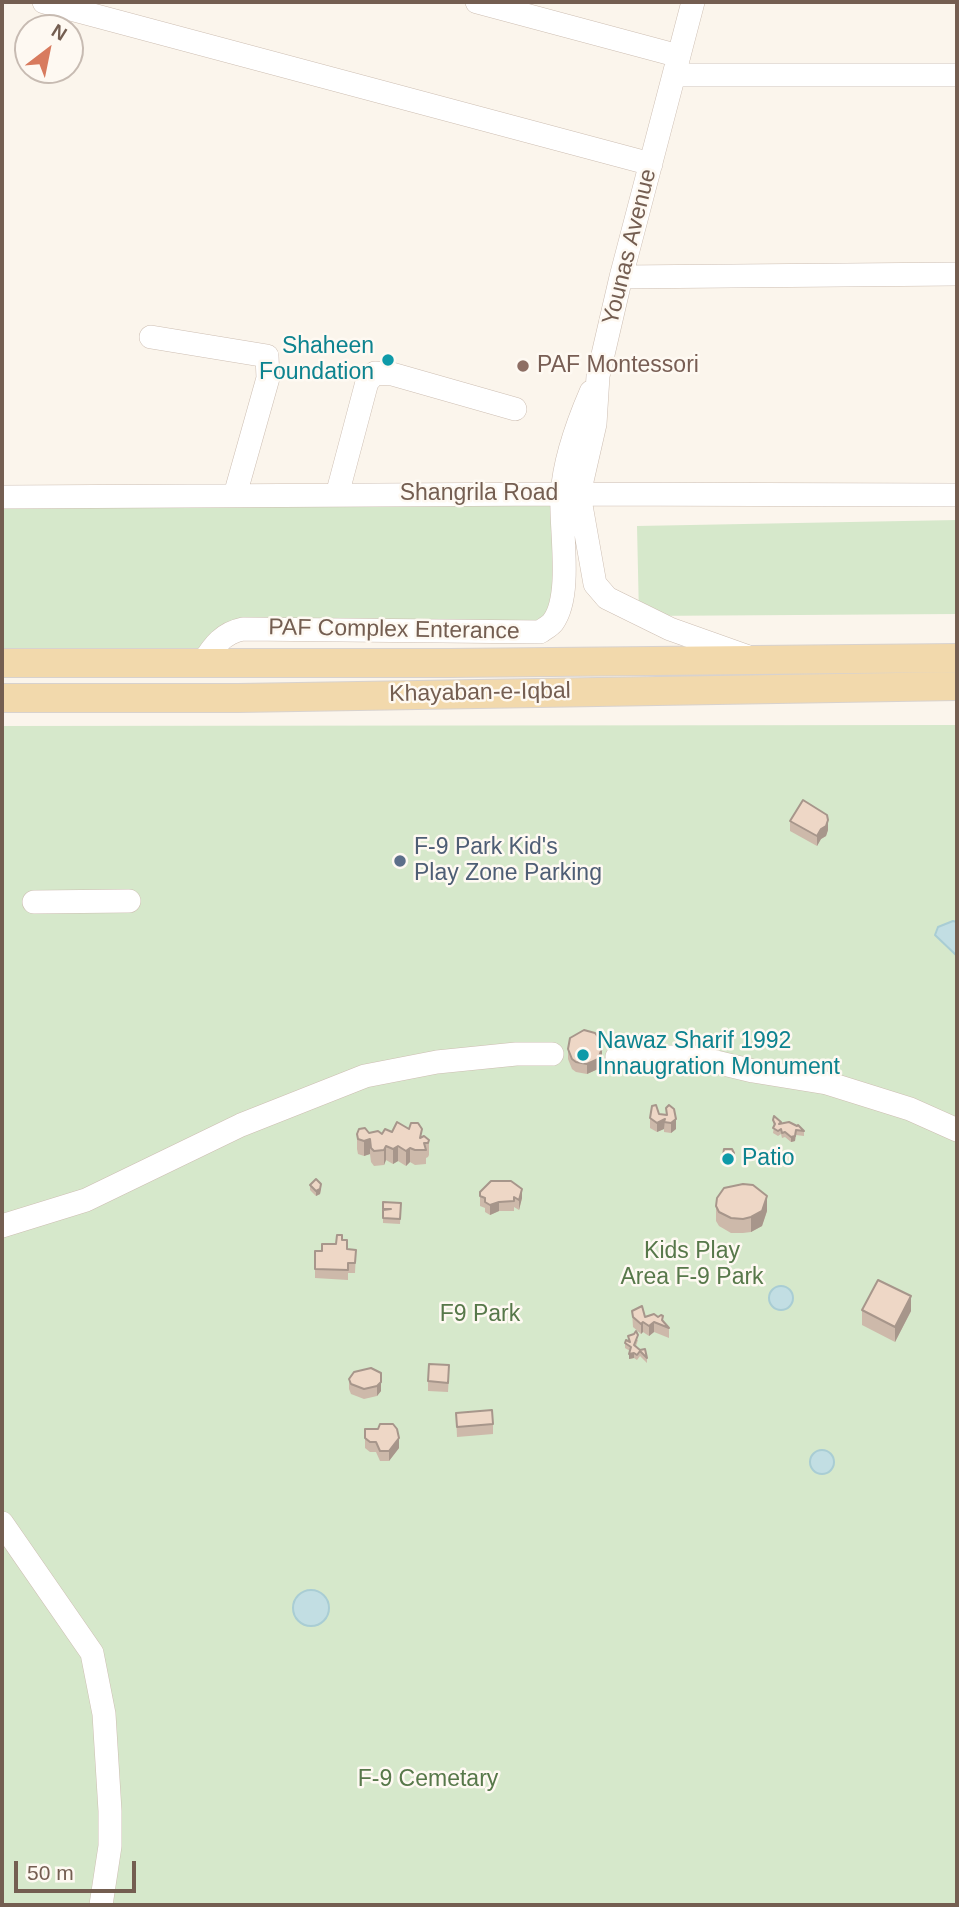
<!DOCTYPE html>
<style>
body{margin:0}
#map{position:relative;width:959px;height:1907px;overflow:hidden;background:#fbf5ec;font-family:Arial,sans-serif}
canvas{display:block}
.frame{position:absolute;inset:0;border:4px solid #745e51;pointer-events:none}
.north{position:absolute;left:14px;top:14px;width:70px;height:70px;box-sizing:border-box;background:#fef9f2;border:2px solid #c7bbb2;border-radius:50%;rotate:32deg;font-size:19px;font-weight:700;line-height:28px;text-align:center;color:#745e51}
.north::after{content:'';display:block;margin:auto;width:24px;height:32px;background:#d87b5e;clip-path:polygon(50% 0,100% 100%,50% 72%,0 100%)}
.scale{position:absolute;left:14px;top:1861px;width:122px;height:32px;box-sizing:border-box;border:4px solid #745e51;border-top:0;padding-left:9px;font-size:21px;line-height:24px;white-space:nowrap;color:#745e51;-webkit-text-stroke:5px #fef9f2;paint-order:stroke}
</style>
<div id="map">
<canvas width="959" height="1907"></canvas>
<div class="frame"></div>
<div class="north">N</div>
<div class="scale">50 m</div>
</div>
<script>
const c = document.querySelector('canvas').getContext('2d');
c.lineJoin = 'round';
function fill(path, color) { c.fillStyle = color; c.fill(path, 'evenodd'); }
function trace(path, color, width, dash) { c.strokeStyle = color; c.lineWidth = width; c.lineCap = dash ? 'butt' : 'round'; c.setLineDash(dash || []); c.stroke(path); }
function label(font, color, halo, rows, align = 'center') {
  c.font = font + ' Arial,sans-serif'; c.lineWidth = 5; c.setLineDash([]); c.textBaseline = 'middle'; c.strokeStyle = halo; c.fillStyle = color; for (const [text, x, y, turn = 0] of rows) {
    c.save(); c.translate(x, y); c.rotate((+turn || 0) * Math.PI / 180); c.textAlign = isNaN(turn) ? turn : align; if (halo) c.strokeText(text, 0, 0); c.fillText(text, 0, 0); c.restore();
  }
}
fill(new Path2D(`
 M562 494 553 623 243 629 203 663H2V497Z
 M957 520V614L639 616 637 526Z
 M957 725V1905H2V726Z`), '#d6e8cb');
const water = new Path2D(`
 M953 921 957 922V956L935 935 938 927Z
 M769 1298a12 12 0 1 1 24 0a12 12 0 1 1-24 0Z
 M810 1462a12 12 0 1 1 24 0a12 12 0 1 1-24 0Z
 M293 1608a18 18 0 1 1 36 0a18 18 0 1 1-36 0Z`);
fill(water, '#c2dee3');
trace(water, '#a9cdd4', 2);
const minor = new Path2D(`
 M44 2 651 164
 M477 2 679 56
 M693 2 621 277 598 376 595 424 579 494 595 584 607 598 670 629 746 656
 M674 75H957
 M621 277 957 274
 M151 337 267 356 268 378 235 495
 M337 495 367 382 375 373 392 374 515 409
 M2 497 562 494 957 495
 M203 663C213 646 223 633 243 629L540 632C544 629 550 626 553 622 573 595 560 527 562 495 564 462 578 422 591 392
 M34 902 129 901
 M617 1057H695L753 1071 827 1083 910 1109 957 1130
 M2 1226 86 1200 241 1125 365 1076 437 1062 516 1054H552
 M2 1523 92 1653 104 1714 110 1811V1846L101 1905`);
const major = new Path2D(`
 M2 663H449L957 658
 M2 698H238L957 686`);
trace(minor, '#cdbeb2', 24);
trace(major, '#d8d2ce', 30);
trace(minor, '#fff', 23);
trace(major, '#f2d9ac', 28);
fill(new Path2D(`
 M790 821 828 830 826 836 821 839 817 846 790 831Z
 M568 1049 602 1058 598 1069 587 1074 576 1072 572 1069 568 1059Z
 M666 1108 676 1129 671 1133 664 1132V1129L657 1132 650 1128V1118L659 1114 666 1115Z
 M773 1120 804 1131V1136L796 1135 795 1141 791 1142 785 1137 782 1138 781 1134 778 1136 773 1133 774 1127Z
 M392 1132 422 1137 429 1140V1155L428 1157 426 1158V1164L415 1165 410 1162 406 1166 398 1161 393 1164 386 1160 384 1165 374 1166 371 1162 370 1154 364 1156 358 1154 357 1149V1134L369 1133 382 1134Z
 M723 1156 734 1158 731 1163 728 1164 723 1161Z
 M310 1185 321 1189 320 1194 316 1196 310 1190Z
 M480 1192 522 1198 519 1210 514 1207V1211H499L490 1215 485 1212V1208L480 1206Z
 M383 1202 401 1203 400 1224 383 1223Z
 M716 1206 767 1211 762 1226 751 1232 743 1233H731L719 1226 716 1221Z
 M342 1240 347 1249 356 1250 355 1273H348V1280L315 1278V1269L322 1251Z
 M862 1310 911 1311 895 1342 862 1325Z
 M632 1311 645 1317 663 1322 669 1328V1338L654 1332 649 1336 643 1332 641 1334 633 1327Z
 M628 1336 638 1340 636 1346 647 1358V1363L640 1356 637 1360 634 1358 629 1359 630 1351 625 1348V1343L629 1342Z
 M371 1368 381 1391 377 1396 364 1399 351 1394 349 1389V1379Z
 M449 1375 448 1392 428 1391V1381Z
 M456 1413 493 1424V1434L457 1437Z
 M365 1429 399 1448 389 1461H380L376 1452H370L365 1448Z`), '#cdb9aa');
fill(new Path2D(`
 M828 820V830L826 836 821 839 817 846V836Z
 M602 1048V1058L598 1069 587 1074V1064Z
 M665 1119 664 1129 657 1132V1123Z
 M676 1119V1129L671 1133V1123Z
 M796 1130 795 1141 791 1142V1137Z
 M370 1139V1154L364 1156V1141Z
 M386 1146V1160L384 1165V1150Z
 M398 1146V1161L393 1164V1149Z
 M410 1148V1162L406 1166V1151Z
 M734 1153V1158L731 1163 728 1164V1159Z
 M321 1184V1189L320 1194 316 1196V1191Z
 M522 1189V1198L519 1210V1200Z
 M767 1196V1211L762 1226 751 1232V1217Z
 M499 1202V1211L490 1215V1205Z
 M911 1296V1311L895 1342V1327Z
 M643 1322V1332L641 1334V1324Z
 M654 1322V1332L649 1336V1326Z
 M634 1353V1358L629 1359V1354Z
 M381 1382V1391L377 1396V1386Z
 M399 1438V1448L389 1461V1451Z`), '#a7968b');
const building = new Path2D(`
 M803 800 827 815 828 820 826 826 821 829 817 836 790 821Z
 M584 1030 595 1033 602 1042V1048L598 1059 587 1064 576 1062 572 1059 568 1049 570 1038Z
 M656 1105 659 1114 667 1115 666 1108 669 1105 674 1109 676 1119 671 1123 664 1122 665 1119 657 1123 650 1118 652 1106Z
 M774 1116 781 1122 779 1124 789 1122 797 1126 798 1125 804 1131 796 1130 795 1136 791 1137 785 1132 782 1133 781 1129 778 1131 773 1128 775 1124 773 1120Z
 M397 1122 409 1129 411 1123H418L422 1129 420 1138 424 1136 429 1140 428 1143H424L426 1150H415L410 1148 406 1151 398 1146 393 1149 386 1146 384 1150 374 1151 371 1148 370 1139 364 1141 358 1139 357 1134 359 1129 365 1128 369 1133 378 1131 382 1134 385 1129 392 1132Z
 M724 1149H732L734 1153 731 1158 728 1159 723 1156Z
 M316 1179 321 1184 320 1189 316 1191 310 1185Z
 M491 1181H511L522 1189 519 1200 514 1197V1201L499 1202 490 1205 485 1202V1198L480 1196V1192Z
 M743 1184 753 1185 767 1196 762 1211 751 1217 743 1219 731 1218 719 1212 716 1206 717 1198 724 1188Z
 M383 1202 401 1203 400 1219 383 1218V1210L391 1209H383Z
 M337 1235H342V1240H347V1249L356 1250 355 1263H348V1270L315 1269V1251H322V1244H336Z
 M878 1280 911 1296 895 1327 862 1310Z
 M642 1306 645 1317 654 1314 658 1317 661 1315 663 1316 662 1320 669 1328 654 1322 649 1326 643 1322 641 1324 633 1317 632 1311Z
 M636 1331 638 1335 634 1345 640 1350 645 1349 647 1358 640 1351 637 1355 634 1353 629 1354 631 1347 625 1343 626 1340 630 1342 628 1336 634 1334Z
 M429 1364 449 1365 448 1383 428 1381Z
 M371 1368 381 1373V1382L377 1386 364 1389 351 1384 349 1379 354 1372Z
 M492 1410 493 1424 457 1427 456 1413Z
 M380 1424H393L397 1429 399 1438 389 1451H380L376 1442H370L365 1438V1429H378Z`);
fill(building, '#eed7c6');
trace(building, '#a7968b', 2);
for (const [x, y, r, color] of [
 [388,360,7,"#0f9aa8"],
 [523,366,7,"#8d6e63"],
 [400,861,7,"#5c6f8a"],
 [583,1055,7,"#0f9aa8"],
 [728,1159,7,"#0f9aa8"]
]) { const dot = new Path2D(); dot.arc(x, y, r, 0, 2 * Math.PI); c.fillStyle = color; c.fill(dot); trace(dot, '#fef9f2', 2.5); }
label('23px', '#745e51', '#fef9f2', [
 ["Younas Avenue",630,247,-76],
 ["Shangrila Road",479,494],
 ["PAF Complex Enterance",394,630,1],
 ["Khayaban-e-Iqbal",480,693,-1]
]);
label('23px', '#0d838f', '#fef9f2', [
 ["Shaheen",374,347,"right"],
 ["Foundation",374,373,"right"],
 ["Nawaz Sharif 1992",597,1042],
 ["Innaugration Monument",597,1068],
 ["Patio",742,1159]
], 'left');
label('23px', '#785e54', '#fef9f2', [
 ["PAF Montessori",537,366]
], 'left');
label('23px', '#4e5e75', '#fef9f2', [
 ["F-9 Park Kid's",414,848],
 ["Play Zone Parking",414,874]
], 'left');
label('23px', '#57784a', '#fef9f2', [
 ["Kids Play",692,1252],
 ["Area F-9 Park",692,1278],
 ["F9 Park",480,1315],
 ["F-9 Cemetary",428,1780]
]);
</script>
